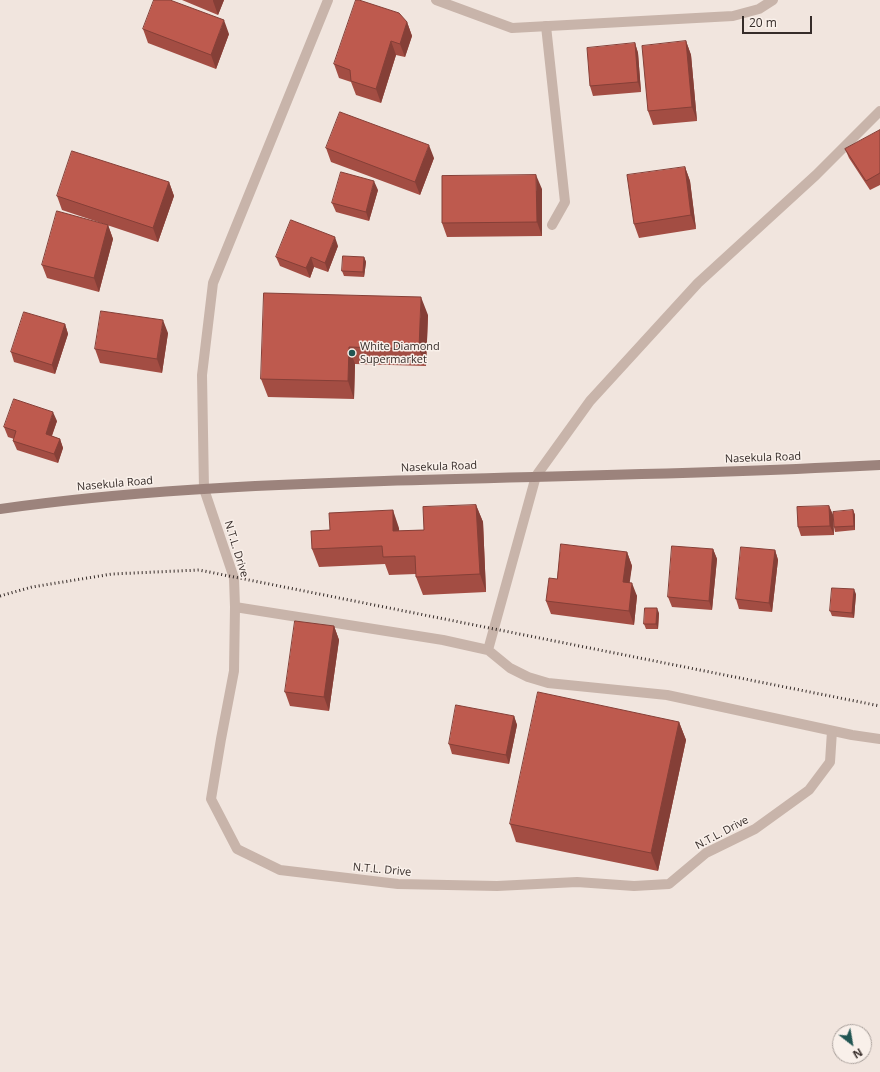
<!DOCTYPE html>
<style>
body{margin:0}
#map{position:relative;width:880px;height:1072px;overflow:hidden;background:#f1e5de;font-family:"Open Sans",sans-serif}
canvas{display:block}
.north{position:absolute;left:832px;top:1024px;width:40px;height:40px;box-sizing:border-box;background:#f9f0ea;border:1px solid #aba29d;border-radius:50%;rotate:149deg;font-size:11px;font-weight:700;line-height:16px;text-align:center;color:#362c29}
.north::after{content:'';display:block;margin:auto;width:14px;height:18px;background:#215552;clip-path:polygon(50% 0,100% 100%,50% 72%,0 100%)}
.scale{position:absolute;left:742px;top:16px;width:70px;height:18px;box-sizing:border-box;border:2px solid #362c29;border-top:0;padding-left:5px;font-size:12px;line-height:14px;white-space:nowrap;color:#362c29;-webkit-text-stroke:3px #f9f0ea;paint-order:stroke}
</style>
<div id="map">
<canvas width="880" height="1072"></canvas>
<div class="north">N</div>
<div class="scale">20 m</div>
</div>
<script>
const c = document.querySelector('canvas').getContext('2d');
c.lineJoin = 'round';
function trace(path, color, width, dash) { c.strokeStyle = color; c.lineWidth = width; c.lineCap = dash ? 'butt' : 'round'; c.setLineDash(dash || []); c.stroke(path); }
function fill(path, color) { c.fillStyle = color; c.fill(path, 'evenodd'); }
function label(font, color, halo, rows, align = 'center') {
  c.font = font + ' "Open Sans",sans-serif'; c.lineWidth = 3; c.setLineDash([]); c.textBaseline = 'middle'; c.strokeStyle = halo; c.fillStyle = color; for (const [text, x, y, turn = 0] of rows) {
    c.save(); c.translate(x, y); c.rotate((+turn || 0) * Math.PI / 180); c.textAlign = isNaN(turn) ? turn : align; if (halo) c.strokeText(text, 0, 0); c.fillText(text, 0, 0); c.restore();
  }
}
trace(new Path2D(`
 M436 0 512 28 733 16 759 9 773 0
 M235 607 443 640 488 650 510 668 528 677 548 683 667 695 852 735 880 739
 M488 650 536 476 590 401 698 283 816 175 880 111`), '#c8b4aa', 10);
trace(new Path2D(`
 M328 0 213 283 202 375 204 489 234 578 235 607 234 671 221 739 211 799 237 849 280 870 398 884 497 886 577 882 634 886 669 884 706 853 755 829 809 790 830 762 832 731
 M546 26 565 202 552 225`), '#c8b4aa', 10);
trace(new Path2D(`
 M0 509C127 491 256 485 384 481 549 476 715 474 880 465`), '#9c837c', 10);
trace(new Path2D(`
 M0 596 32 587 112 574 199 570 880 706`), '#362c29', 3, [1, 3]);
fill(new Path2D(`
 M182 0H224L218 15Z
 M407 22 412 36 405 57 396 55 381 103 356 95 351 82 339 78 334 64Z
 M143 29 229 34 216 69 148 43Z
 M686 41 691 55 697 121 653 125 648 111Z
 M635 43 638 53 641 92 593 96 590 86Z
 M880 130V185L870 190 849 158 845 149Z
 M326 148 434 158 420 195 331 162Z
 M685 167 690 181 696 229 639 238 634 224Z
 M169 182 174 196 158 242 62 210 57 196Z
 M542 189V236L447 237 442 223Z
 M378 190 369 221 336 212 332 203Z
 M108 225 113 239 99 292 47 278 42 265Z
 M338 246 328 272 314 267 310 278 280 266 276 257Z
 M364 257 366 262 364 277 344 276 342 271Z
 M428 315 426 366 355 364 354 399 268 397 261 379Z
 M65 324 68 334 55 374 14 362 11 352Z
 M168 333 162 373 100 363 95 349Z
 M57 421 52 436 60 439 63 448 58 463 17 450 13 441 14 439 8 437 4 427Z
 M476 505 483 522 486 592 423 595 416 577V574L389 575 385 564 319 567 312 549 399 528V531L424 530Z
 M829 506 833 515 834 535 801 536 798 527Z
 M853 510 855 515V530L835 532 834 527Z
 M713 549 717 559 712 610 672 607 668 597Z
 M775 550 778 560 772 612 739 609 736 599Z
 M627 552 632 566 629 582 637 596 634 625 551 614 546 601 557 579Z
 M856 594 854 618 832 616 830 611Z
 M659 613 658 629H646L644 624Z
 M334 626 339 640 329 711 290 706 285 692Z
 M514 716 517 725 509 764 452 754 449 744Z
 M679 722 686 740 658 871 516 842 510 824Z`), '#a34d43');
fill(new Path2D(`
 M213 0H224L218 15 213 1Z
 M224 20 229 34 216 69 211 55Z
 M407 22 412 36 405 57 400 44Z
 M391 41 396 55 381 103 376 89Z
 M686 41 691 55 697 121 692 107Z
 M635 43 638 53 641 92 638 82Z
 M429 145 434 158 420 195 415 182Z
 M685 167 690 181 696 229 691 215Z
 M536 175 542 189V236L537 222Z
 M374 181 378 190 369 221 366 212Z
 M169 182 174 196 158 242 153 228Z
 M108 225 113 239 99 292 94 278Z
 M335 237 338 246 328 272 325 263Z
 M311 257 314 267 310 278 306 268Z
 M364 257 366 262 364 277 363 272Z
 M421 297 428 315 426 366 419 349Z
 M163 320 168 333 162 373 157 359Z
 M65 324 68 334 55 374 52 365Z
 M349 347 355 364 354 399 348 381Z
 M53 412 57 421 49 443 46 434Z
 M60 439 63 448 58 463 54 454Z
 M476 505 483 522 486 592 480 574Z
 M829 506 833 515 834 535 830 526Z
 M393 510 399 528 400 549 393 531Z
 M853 510 855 515V530L854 526Z
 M713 549 717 559 712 610 709 601Z
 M775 550 778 560 772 612 769 603Z
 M627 552 632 566 628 595 623 582Z
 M632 583 637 596 634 625 629 611Z
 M854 589 856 594 854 618 852 613Z
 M657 608 659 613 658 629 656 624Z
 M334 626 339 640 329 711 324 697Z
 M514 716 517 725 509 764 506 755Z
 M679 722 686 740 658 871 651 853Z`), '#853f37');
const building = new Path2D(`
 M154 0H170L224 20 211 55 143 29Z
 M356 0H359L399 13 407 22 400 44 391 41 376 89 351 81 350 70 334 64Z
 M686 41 692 107 648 111 642 46Z
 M635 43 638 82 590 86 587 48Z
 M340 112 429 145 415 182 326 148Z
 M880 130V173L866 181 845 149Z
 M72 151 169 182 153 228 57 196Z
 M685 167 691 215 634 224 627 175Z
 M341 172 374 181 366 212 332 203Z
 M536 175 537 222 442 223V176Z
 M57 211 108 225 94 278 42 265Z
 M291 220 335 237 325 263 311 257 306 268 276 257Z
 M343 256 364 257 363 272 342 271Z
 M264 293 421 297 419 349 349 347 348 381 261 379Z
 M101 311 163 320 157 359 95 349Z
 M24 312 65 324 52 365 11 352Z
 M14 399 53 412 46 434 60 439 54 454 13 441 16 431 4 427Z
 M476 505 480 574 416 577 415 556 383 557 382 546 312 549 311 531 330 530 329 513 393 510V531L424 530 423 507Z
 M829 506 830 526 798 527 797 507Z
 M853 510 854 526 834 527 833 512Z
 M561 544 627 552 623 582 632 583 629 611 546 601 549 578 557 579Z
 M672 546 713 549 709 601 668 597Z
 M741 547 775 550 769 603 736 599Z
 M832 588 854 589 852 613 830 611Z
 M645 608H657L656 624H644Z
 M295 621 334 626 324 697 285 692Z
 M538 692 679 722 651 853 510 824Z
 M456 705 514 716 506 755 449 744Z`);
fill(building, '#be5a4e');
trace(building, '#853f37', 1);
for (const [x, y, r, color] of [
 [352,353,4,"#215552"]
]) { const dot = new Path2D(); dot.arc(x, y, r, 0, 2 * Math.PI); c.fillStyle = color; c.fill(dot); trace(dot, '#f9f0ea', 1.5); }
label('11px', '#362c29', '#f9f0ea', [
 ["White Diamond",360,347],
 ["Supermarket",360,360]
], 'left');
label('11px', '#362c29', '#f9f0ea', [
 ["Nasekula Road",763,458,-2],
 ["Nasekula Road",439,467,-2],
 ["Nasekula Road",115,484,-5],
 ["N.T.L. Drive",236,549,73],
 ["N.T.L. Drive",722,833,-28],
 ["N.T.L. Drive",382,870,5]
]);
</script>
